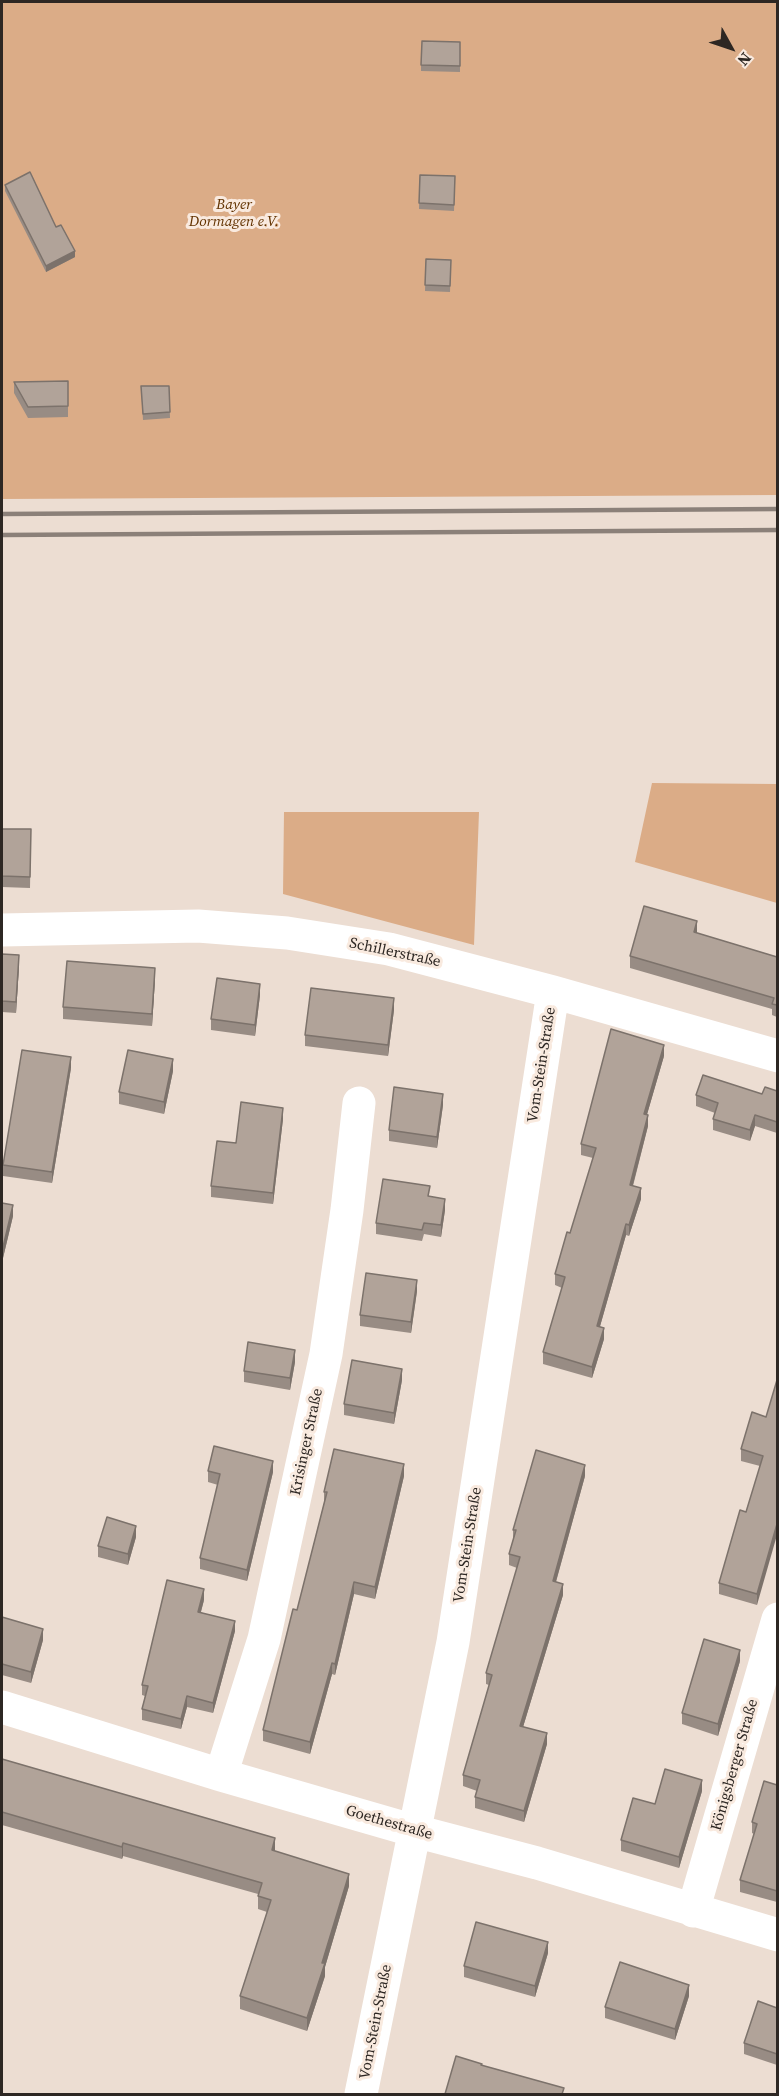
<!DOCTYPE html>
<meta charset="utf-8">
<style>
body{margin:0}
#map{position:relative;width:779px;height:2096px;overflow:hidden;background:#ecddd2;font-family:"Source Serif 4",serif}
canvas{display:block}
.frame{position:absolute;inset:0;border:3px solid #2d2723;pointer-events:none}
.north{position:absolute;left:701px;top:18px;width:60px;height:60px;-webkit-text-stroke:4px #f9eadf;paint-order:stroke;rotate:130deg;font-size:16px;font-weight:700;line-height:24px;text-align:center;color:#2d2723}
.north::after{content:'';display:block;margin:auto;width:21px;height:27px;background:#2d2723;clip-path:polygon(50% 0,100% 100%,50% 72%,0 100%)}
</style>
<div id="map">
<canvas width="779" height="2096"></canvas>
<div class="frame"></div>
<div class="north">N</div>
</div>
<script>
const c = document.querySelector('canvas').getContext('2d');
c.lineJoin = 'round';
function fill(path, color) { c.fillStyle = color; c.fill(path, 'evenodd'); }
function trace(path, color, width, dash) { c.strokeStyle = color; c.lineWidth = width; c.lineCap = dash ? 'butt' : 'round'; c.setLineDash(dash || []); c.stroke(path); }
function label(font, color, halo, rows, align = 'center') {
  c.font = font + ' "Source Serif 4",serif'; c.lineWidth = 6; c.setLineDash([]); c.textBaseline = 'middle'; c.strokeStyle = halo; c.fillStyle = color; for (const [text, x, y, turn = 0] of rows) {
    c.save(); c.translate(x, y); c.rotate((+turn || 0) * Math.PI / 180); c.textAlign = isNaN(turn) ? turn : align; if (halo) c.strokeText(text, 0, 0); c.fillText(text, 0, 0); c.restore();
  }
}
fill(new Path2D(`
 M2 2H777V495L2 499Z
 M652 783 777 784V903L635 862Z
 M284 812H479L474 945 283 894Z`), '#dbac87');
trace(new Path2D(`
 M2 930 198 926 287 933 389 949 553 992 778 1056
 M2 1707 221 1775 415 1831 537 1863 778 1935
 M221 1775 264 1639 326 1354 347 1210 359 1103
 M693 1911 778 1619
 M361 2094 453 1642 553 992`), '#fff', 33);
trace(new Path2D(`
 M2 514 778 509
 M2 535 778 530`), '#8b8079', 4.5);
fill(new Path2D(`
 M460 42V72L421 71V65Z
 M420 175 455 176 454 211 419 209Z
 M5 185 56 227 75 257 46 272 5 191Z
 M426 259 451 260 450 292 425 291Z
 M68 381V417L28 418 14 393V382Z
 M141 386H169L170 418 143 420Z
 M2 829H31L30 888 2 887Z
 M696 933 777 957V1017L772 1015V1009L630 968V956Z
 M2 954 19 966 16 1013 2 1012Z
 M155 979 152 1026 63 1019V1007Z
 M260 995 255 1036 211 1030V1019Z
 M394 1010 388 1056 305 1046V1035Z
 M664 1056 647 1114 648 1126 633 1186 641 1199 629 1236 626 1235 600 1326 604 1339 592 1378 543 1364V1352L562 1288 555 1285V1274L570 1233 593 1158 581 1155V1144Z
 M71 1068 52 1183 3 1176V1165Z
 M173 1071 164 1114 119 1104V1092Z
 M777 1091V1133L755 1126 750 1141 713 1130V1119L715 1113 696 1106V1095L762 1094Z
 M443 1105 437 1148 389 1141V1130Z
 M283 1119 273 1204 211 1197V1186Z
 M430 1197 445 1210 441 1237 424 1234 422 1241 376 1234V1223Z
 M2 1203 13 1216 3 1258 2 1257Z
 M417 1291 411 1333 360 1326V1315Z
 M295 1362 290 1390 244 1382V1371Z
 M402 1380 394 1424 344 1415V1404Z
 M766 1417 757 1605 719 1594V1583L746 1512 760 1466 741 1461V1449Z
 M208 1471 273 1472 247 1581 200 1569V1558L218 1485 208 1482Z
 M404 1476 375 1599 354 1594 335 1675 332 1674 310 1754 263 1741V1730L297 1610 324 1503V1492Z
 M585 1476 556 1582 563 1595 523 1727 547 1744 524 1822 475 1808V1797L477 1791 463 1786V1775L489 1685 486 1684V1673L517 1568 509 1565V1554L513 1540V1530Z
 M136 1537 128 1565 98 1557V1546Z
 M204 1600 201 1612 235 1631 213 1713 187 1707 181 1729 142 1720V1709L145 1696 142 1695V1685Z
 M2 1617 43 1640 31 1683 2 1675Z
 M740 1661 718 1736 682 1724V1713Z
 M2 1759 275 1851 349 1886 325 1967V1976L307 2031 240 2009V1996L267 1912 258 1909V1894L123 1856 122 1859 2 1825Z
 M777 1785V1902L740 1892V1880L754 1834 752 1833V1822Z
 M702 1791 679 1868 621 1851V1840L655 1804Z
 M548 1953 535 1997 464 1977V1966Z
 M689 1996 675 2040 605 2018V2007Z
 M777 2008V2065L744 2054V2043Z`), '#988c84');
fill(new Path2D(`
 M75 251V257L46 272V266Z
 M697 921V932L694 943V932Z
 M19 955V966L16 1013V1002Z
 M155 968V979L152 1026V1014Z
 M260 984V995L255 1036V1025Z
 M394 998V1010L388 1056V1045Z
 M664 1045V1056L644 1125V1114Z
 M71 1057V1068L52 1183V1172Z
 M173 1059V1071L164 1114V1102Z
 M443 1094V1105L437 1148V1137Z
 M283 1108V1119L273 1204V1193Z
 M648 1115V1126L630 1196V1185Z
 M755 1115V1126L750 1141V1130Z
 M641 1188V1199L629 1236V1225Z
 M445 1199V1210L441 1237V1225Z
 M13 1205V1216L3 1258V1247Z
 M626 1224V1235L597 1337V1326Z
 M417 1280V1291L411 1333V1322Z
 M604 1328V1339L592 1378V1367Z
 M295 1350V1362L290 1390V1378Z
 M402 1369V1380L394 1424V1413Z
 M273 1461V1472L247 1581V1570Z
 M404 1464V1476L375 1599V1587Z
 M585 1465V1476L553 1592V1581Z
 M777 1524V1535L757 1605V1594Z
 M136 1526V1537L128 1565V1554Z
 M354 1582V1594L335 1675V1664Z
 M563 1584V1595L520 1737V1726Z
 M204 1589V1600L198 1622V1612Z
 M235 1621V1631L213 1713V1703Z
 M43 1629V1640L31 1683V1672Z
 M740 1650V1661L718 1736V1724Z
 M332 1663V1674L310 1754V1742Z
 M187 1696V1707L181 1729V1719Z
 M547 1733V1744L524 1822V1811Z
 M702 1780V1791L679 1868V1857Z
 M275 1838V1851L272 1850Z
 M123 1843V1856L122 1859V1847Z
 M349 1874V1886L325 1967V1976L307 2031V2018L322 1963Z
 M548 1942V1953L535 1997V1986Z
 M689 1985V1996L675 2040V2029Z`), '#7c726b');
const building = new Path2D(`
 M422 41 460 42V66L421 65Z
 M30 172 56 227 61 225 75 251 46 266 5 185Z
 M420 175 455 176 454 205 419 203Z
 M426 259 451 260 450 286 425 285Z
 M68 381V406L28 407 14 382Z
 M141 386H169L170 412 143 414Z
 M2 829H31L30 877 2 876Z
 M644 906 697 921 694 932 777 957V1005L772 1004 774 998 630 956Z
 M2 954 19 955 16 1002 2 1001Z
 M67 961 155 968 152 1014 63 1007Z
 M217 978 260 984 255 1025 211 1019Z
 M311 988 394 998 388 1045 305 1035Z
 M611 1029 664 1045 644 1114 648 1115 630 1185 641 1188 629 1225 626 1224 597 1326 604 1328 592 1367 543 1352 565 1277 555 1274 567 1232 570 1233 596 1148 581 1144Z
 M22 1050 71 1057 52 1172 3 1165Z
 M128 1050 173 1059 164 1102 119 1092Z
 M703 1075 762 1094 765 1087 777 1091V1122L755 1115 750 1130 713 1119 718 1103 696 1095Z
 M394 1087 443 1094 437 1137 389 1130Z
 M241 1102 283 1108 273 1193 211 1186 217 1141 236 1143Z
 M383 1179 430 1186 428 1196 445 1199 441 1225 424 1223 422 1230 376 1223Z
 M2 1203 13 1205 3 1247 2 1246Z
 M366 1273 417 1280 411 1322 360 1315Z
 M248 1342 295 1350 290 1378 244 1371Z
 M352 1360 402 1369 394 1413 344 1404Z
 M777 1380V1524L757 1594 719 1583 740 1510 746 1512 763 1456 741 1449 752 1412 766 1417Z
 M214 1446 273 1461 247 1570 200 1558 220 1474 208 1471Z
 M334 1449 404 1464 375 1587 354 1582 335 1664 332 1663 310 1742 263 1730 293 1609 297 1610 327 1492H324Z
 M536 1450 585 1465 553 1581 563 1584 520 1726 547 1733 524 1811 475 1797 480 1780 463 1775 492 1675 486 1673 520 1557 509 1554 516 1530H513Z
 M107 1517 136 1526 128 1554 98 1546Z
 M167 1580 204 1589 198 1612 235 1621 213 1703 187 1696 181 1719 142 1709 148 1686 142 1685Z
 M2 1617 43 1629 31 1672 2 1664Z
 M704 1639 740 1650 718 1724 682 1713Z
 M2 1759 275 1838 272 1850 349 1874 322 1963H325L307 2018 240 1996 271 1900 258 1896 262 1883 123 1843 122 1847 2 1812Z
 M665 1769 702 1780 679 1857 621 1840 633 1798 655 1804Z
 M764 1781 777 1785V1891L740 1880 757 1824 752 1822Z
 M476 1922 548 1942 535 1986 464 1966Z
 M620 1962 689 1985 675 2029 605 2007Z
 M758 2001 777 2008V2054L744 2043Z
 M456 2056 482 2064 481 2065 564 2088 562 2094H445Z`);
fill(building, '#b1a399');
trace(building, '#7c726b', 1.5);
label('italic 15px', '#633300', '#f9eadf', [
 ["Bayer",234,205],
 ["Dormagen e.V.",234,222]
]);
label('15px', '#2d2723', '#f9eadf', [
 ["Schillerstraße",395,953,12],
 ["Vom-Stein-Straße",542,1065,-81],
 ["Krisinger Straße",307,1442,-78],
 ["Vom-Stein-Straße",468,1545,-81],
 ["Königsberger Straße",735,1765,-74],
 ["Goethestraße",389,1823,16],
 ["Vom-Stein-Straße",376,2022,-79]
]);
</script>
